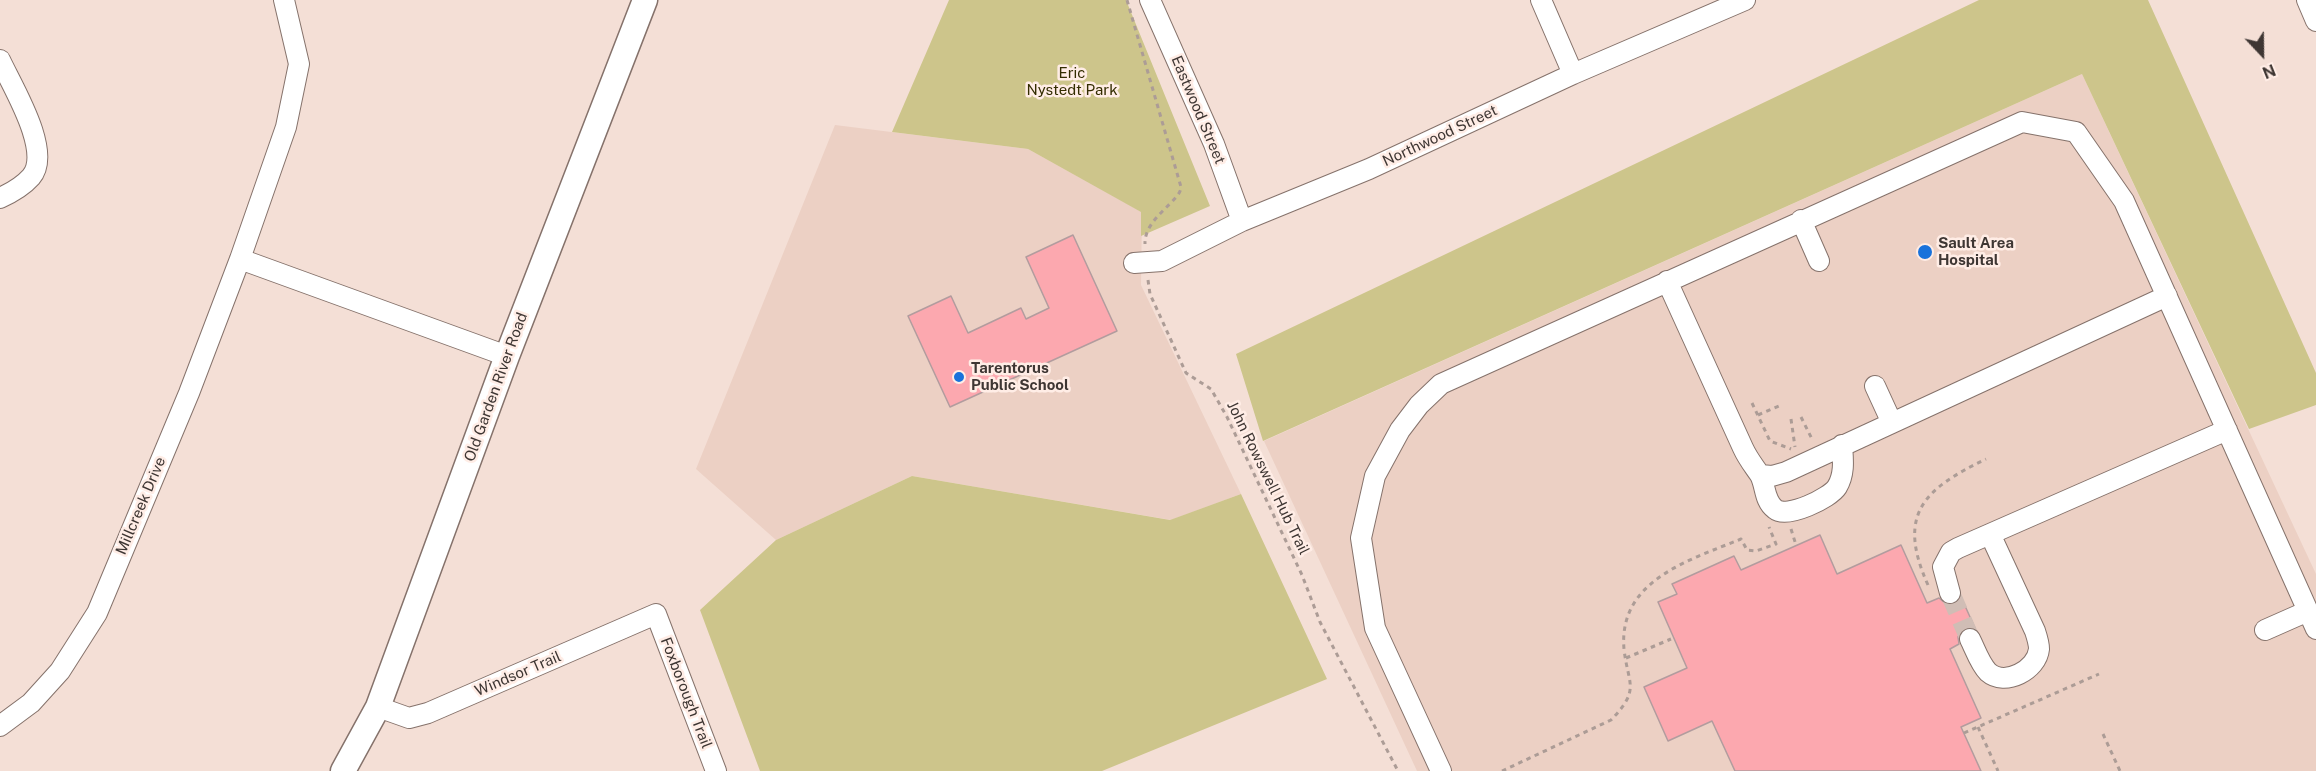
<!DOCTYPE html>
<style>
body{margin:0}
#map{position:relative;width:2316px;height:771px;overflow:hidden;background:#f4dfd6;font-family:"Public Sans",sans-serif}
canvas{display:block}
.north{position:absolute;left:2232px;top:24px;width:60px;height:60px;-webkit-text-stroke:4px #ffede6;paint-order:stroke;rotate:158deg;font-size:16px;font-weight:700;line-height:24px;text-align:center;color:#3e3633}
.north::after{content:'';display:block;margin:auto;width:21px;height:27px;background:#3e3633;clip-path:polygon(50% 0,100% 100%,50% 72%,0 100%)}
</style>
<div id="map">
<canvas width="2316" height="771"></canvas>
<div class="north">N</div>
</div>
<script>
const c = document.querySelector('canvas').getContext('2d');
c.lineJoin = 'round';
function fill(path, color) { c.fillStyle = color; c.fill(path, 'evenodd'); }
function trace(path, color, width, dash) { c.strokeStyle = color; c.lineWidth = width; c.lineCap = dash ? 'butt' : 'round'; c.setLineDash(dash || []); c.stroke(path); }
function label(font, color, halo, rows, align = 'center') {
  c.font = font + ' "Public Sans",sans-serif'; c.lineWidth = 5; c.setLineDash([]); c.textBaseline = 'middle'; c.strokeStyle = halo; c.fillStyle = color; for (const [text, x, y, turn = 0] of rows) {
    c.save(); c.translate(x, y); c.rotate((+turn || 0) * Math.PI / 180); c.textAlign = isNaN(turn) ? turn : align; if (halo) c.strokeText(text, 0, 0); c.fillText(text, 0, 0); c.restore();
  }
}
fill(new Path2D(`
 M2082 74 2316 574V771H1417L1264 441Z
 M835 125 1028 149 1142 212 1141 285 1241 494 1171 520 912 476 776 540 696 469Z`), '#ecd0c4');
fill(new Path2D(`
 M949 0H1126L1210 206 1141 236V212L1028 149 892 132Z
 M1979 0H2148L2316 373V405L2249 429 2082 74 1263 441 1236 354Z
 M912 476 1170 520 1241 494 1327 679 1102 771H760L700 610 776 540Z`), '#cdc58b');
const building = new Path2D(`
 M1073 235 1117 331 950 407 908 316 951 296 968 333 1021 308 1026 319 1049 308 1026 257Z
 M1820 535 1837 574 1901 545 1927 603 1939 598 1946 604 1953 605 1961 597 1975 628H1964L1958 637 1959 644 1950 649 1981 718 1961 727 1981 771H1735L1712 721 1668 741 1644 687 1687 668 1658 602 1677 594 1672 584 1734 556 1741 570Z`);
fill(building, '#fca8af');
trace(building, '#b29c9e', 1.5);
trace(new Path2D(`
 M1950 593 1970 639`), '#d0bdb5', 20, [20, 10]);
const minor = new Path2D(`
 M1150 0 1214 144 1242 221
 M1541 0 1573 74
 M2307 0 2316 21
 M0 60C12 86 53 152 31 177 23 186 11 193 0 198
 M1801 220 1819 261
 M240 259 507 356
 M1134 263 1162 261 1242 221 1369 169 1573 74 1745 0
 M1667 281 1743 448C1748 459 1754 466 1760 475 1766 486 1764 501 1775 509 1787 519 1830 498 1837 487 1845 474 1843 459 1842 445
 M1875 386 1892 423
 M1760 475 1772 476 1786 472 2167 296
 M1950 593 1943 567 1951 552 1958 548 2227 430
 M2265 630 2308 611
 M1970 639C1975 649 1980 664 1988 672 2005 687 2037 670 2039 649 2039 643 2037 637 2035 631L1990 534
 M378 707 409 718 428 713 656 614 716 771
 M0 726 31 703 60 671 97 613 189 393 240 259 286 127 299 64 284 0
 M1441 771 1375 628 1361 538 1375 476 1400 430 1419 405 1441 384 2022 122 2076 132 2124 201 2316 629`);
const major = new Path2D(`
 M343 771 378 707 507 356 645 0`);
trace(minor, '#85726b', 22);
trace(major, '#85726b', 27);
trace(new Path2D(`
 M1127 0 1181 187C1181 201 1144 218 1145 244
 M1148 280 1150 294 1186 373 1211 389 1227 417 1302 575 1320 622 1398 771
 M1752 403 1770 441 1791 449
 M1758 415 1779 406
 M1801 417 1813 441
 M1791 419 1795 447
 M1791 529 1796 545
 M1928 585C1896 514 1924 489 1986 459
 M1626 658 1671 639
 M1978 727 1998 771
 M1964 733 2099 674
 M2103 734 2120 771
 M1502 771 1611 720C1641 689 1628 685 1624 649 1618 580 1690 560 1741 539L1747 550 1756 551 1776 544 1769 527`), '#ac9c96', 3, [4.5, 4.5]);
trace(minor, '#fff', 20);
trace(major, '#fff', 24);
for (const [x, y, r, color] of [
 [1925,252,8,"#1972db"],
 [959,377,6,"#1972db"]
]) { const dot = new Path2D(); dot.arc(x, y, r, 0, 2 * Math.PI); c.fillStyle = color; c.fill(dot); trace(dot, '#ffede6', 2); }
label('15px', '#332d00', '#ffede6', [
 ["Eric",1072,73],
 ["Nystedt Park",1072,90]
]);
label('15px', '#3e3633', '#ffede6', [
 ["Eastwood Street",1198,110,67],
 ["Northwood Street",1440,136,-25],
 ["Old Garden River Road",496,387,-70],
 ["John Rowswell Hub Trail",1268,478,64],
 ["Millcreek Drive",141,506,-67],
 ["Windsor Trail",518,674,-23],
 ["Foxborough Trail",686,693,69]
]);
label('bold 15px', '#3e3633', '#ffede6', [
 ["Sault Area",1938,243],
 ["Hospital",1938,260],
 ["Tarentorus",971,368],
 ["Public School",971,385]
], 'left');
</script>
